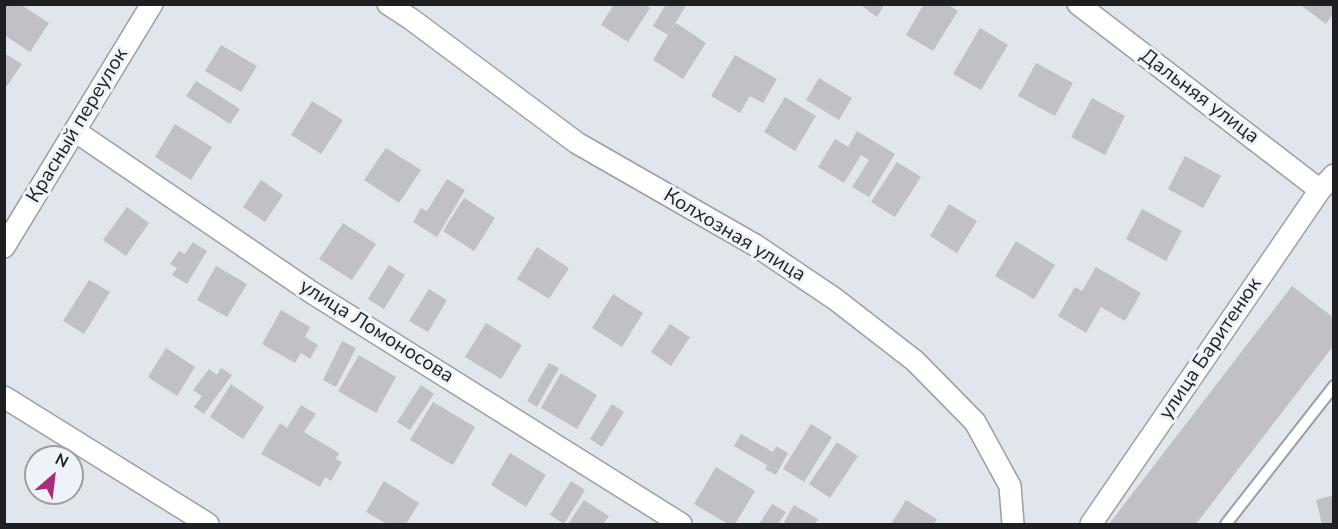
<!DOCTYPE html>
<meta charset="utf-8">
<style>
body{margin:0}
#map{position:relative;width:1338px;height:529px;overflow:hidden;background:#e0e6ec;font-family:"Nunito Sans",sans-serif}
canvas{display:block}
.frame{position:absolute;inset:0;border:6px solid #1e1f22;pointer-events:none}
.north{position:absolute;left:24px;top:445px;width:60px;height:60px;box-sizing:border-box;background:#eef3f9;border:2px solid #9b9ea3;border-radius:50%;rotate:28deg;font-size:16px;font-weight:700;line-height:24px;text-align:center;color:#1e1f22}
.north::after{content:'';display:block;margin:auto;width:21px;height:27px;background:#ab2b79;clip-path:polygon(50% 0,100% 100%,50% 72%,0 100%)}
</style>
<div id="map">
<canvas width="1338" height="529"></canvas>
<div class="frame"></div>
<div class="north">N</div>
</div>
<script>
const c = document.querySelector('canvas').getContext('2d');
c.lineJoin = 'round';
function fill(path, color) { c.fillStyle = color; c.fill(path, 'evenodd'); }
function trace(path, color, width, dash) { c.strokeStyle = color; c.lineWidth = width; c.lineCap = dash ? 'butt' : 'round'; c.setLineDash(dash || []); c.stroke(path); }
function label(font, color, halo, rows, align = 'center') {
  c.font = font + ' "Nunito Sans",sans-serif'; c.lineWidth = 6; c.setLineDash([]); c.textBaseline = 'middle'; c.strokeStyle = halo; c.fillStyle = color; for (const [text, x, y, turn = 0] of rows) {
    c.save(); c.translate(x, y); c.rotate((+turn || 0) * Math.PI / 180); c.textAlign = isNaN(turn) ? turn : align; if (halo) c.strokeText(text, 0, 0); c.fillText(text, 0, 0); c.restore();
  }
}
fill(new Path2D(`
 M4 4H20L49 23 30 52 4 35Z
 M614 4H645L650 8 628 42 601 25Z
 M666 4H687L671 30 676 23 706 43 683 79 653 60 668 35 653 26Z
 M859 4H885L877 17Z
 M924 4H947L958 11 933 51 906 35Z
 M1299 4H1334V13L1326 24Z
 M980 28 1008 45 981 90 953 74Z
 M221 45 257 66 241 92 205 71Z
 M4 53 22 64 7 86 4 85Z
 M735 55 777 79 763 103 750 96 740 113 711 96Z
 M1036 63 1073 83 1055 116 1018 96Z
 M819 78 852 98 839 120 806 100Z
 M196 81 240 109 230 124 186 96Z
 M785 97 816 116 795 151 764 132Z
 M1092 98 1125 116 1105 155 1071 137Z
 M312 101 343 120 321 154 291 135Z
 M175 124 212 147 191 180 155 157Z
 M857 131 895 154 869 197 852 187 869 160 861 155 844 183 818 167 835 139 848 147Z
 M386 148 421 170 399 203 364 180Z
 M1185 156 1221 176 1203 208 1168 189Z
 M897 162 921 177 895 217 871 202Z
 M447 179 465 190 437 237 413 222 421 208 427 211Z
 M261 180 283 195 265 222 243 207Z
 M464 198 495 218 474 251 443 231Z
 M949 204 977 221 957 253 930 236Z
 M127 207 149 223 126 256 103 240Z
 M1142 209 1182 231 1166 261 1126 239Z
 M343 223 376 244 352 280 319 259Z
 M1016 241 1055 265 1034 299 995 276Z
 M193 242 207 251 187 284 172 275 177 268 170 264 179 251 185 254Z
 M537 247 569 268 549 299 517 279Z
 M389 265 405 275 384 309 368 299Z
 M216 266 247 284 227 317 197 300Z
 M1096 267 1141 293 1125 321 1101 307 1086 333 1058 316 1075 287 1082 291Z
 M89 280 110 292 84 334 63 321Z
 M1292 286 1334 318V345L1196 524H1109Z
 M429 289 447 300 428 332 409 321Z
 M613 294 643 313 622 347 592 328Z
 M281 310 310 327 305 337 318 345 310 359 301 353 295 363 262 344Z
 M486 323 522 345 501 379 465 357Z
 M670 324 690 337 671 366 651 352Z
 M342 341 356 348 336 387 323 380Z
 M166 348 195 367 177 396 148 377Z
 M359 355 396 377 376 413 338 391Z
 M549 363 559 368 537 407 527 401Z
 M221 368 232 375 204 414 194 407 202 396 193 390 209 369 217 375Z
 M561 373 597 395 577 429 541 408Z
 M231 384 264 407 243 439 210 417Z
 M421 385 434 394 410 430 397 422Z
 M433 402 475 427 453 465 410 440Z
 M612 404 624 412 602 447 590 439Z
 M301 405 316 414 304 432 339 453 336 459 342 462 331 481 325 477 320 487 261 454 280 423 287 428Z
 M811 424 832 437 804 482 783 469Z
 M741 434 773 452 776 446 788 453 776 475 765 469 767 465 734 446Z
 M837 442 858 456 830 498 809 484Z
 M510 453 546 475 526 507 491 485Z
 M716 467 755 491 735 524H728L694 504Z
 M384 481 419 503 406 524H387L366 512Z
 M571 481 585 490 564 524 550 515Z
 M1334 495V524H1322L1316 500Z
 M584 500 609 516 603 524H568Z
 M906 500 937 519 934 524H891Z
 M772 504 786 512 778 524H759Z
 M794 505 818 519 815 524H783Z`), '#c2c0c7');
const lane = new Path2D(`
 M1226 524 1334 386`);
const street = new Path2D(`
 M388 4 411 19 577 143 755 245 835 299 915 361 975 422 1010 486 1013 524
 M1078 4 1320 190
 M75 131 311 292 681 524
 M4 247 152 4
 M4 397 208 524
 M1091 524 1320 190 1334 175`);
trace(lane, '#9b9fa5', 14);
trace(street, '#9b9fa5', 24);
trace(lane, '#fff', 10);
trace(street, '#fff', 21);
label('20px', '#1e1f22', '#eef3f9', [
 ["Дальняя улица",1199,97,37],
 ["Красный переулок",78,126,-59],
 ["Колхозная улица",734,236,31],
 ["улица Ломоносова",376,332,32],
 ["улица Баритенюк",1211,349,-56]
]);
</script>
